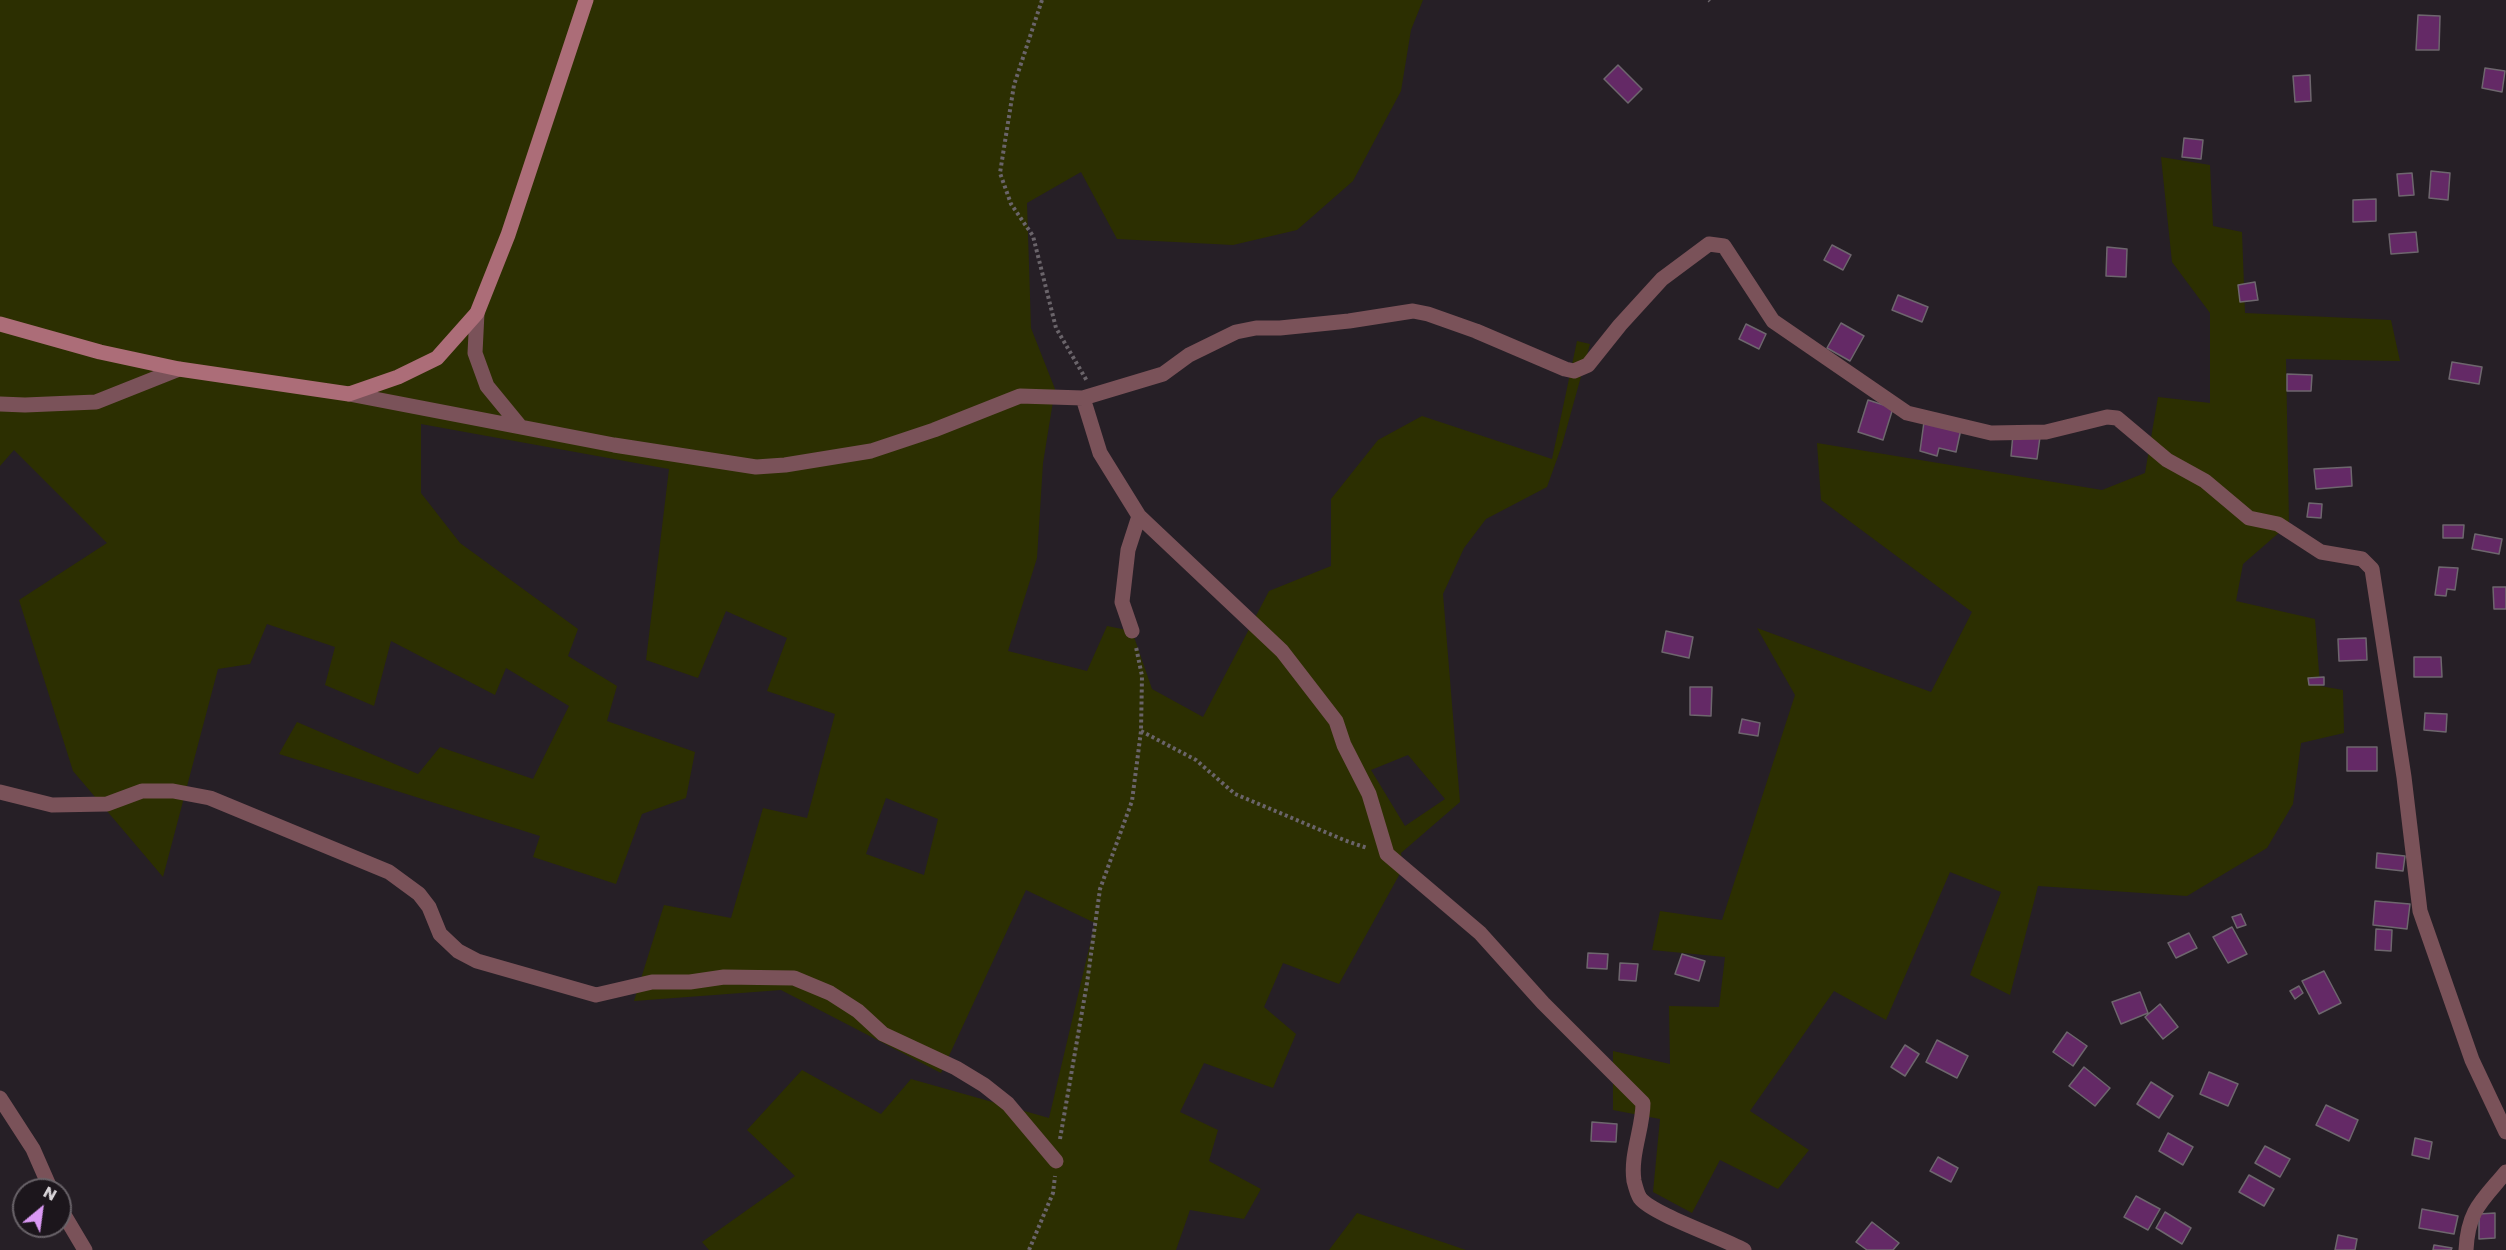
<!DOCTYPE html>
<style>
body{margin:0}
#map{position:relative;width:2506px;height:1250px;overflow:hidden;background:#261f26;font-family:Poppins,sans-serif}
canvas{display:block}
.north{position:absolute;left:12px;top:1178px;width:60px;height:60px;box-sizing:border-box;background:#1c161c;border:2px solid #686268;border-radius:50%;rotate:29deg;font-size:16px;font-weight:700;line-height:24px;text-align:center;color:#d9d5d9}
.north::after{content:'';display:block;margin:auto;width:21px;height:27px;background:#db99f5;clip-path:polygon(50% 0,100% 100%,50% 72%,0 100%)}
</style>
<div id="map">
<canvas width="2506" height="1250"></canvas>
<div class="north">N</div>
</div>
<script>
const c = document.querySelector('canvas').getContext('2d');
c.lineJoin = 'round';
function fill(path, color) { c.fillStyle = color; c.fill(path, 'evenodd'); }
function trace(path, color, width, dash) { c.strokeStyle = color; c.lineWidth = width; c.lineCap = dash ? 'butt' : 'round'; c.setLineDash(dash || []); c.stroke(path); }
fill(new Path2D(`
 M0 0H1423L1411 30 1401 91 1353 181 1297 230 1233 245 1117 239 1081 172 1027 203 1031 328 1055 389 1043 463 1037 558 1008 651 1087 671 1107 626 1132 631 1152 689 1203 717 1269 591 1331 566V499L1378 440 1422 416 1552 459 1577 341 1590 344 1562 445 1547 487 1486 519 1464 548 1443 594 1460 802 1401 853 1403 868 1339 984 1283 963 1264 1007 1296 1034 1273 1088 1204 1063 1180 1112 1218 1130 1209 1161 1261 1189 1244 1219 1190 1210 1176 1250H709L702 1242 795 1176 747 1130 802 1070 881 1114 911 1079 1049 1118 1095 923 1026 890 941 1073 781 990 634 1001 664 905 731 918 763 808 807 818 835 714 767 691 787 638 726 611 698 678 646 660 669 469 421 424V493L460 543 578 629 568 656 617 686 607 721 695 752 686 798 642 814 616 884 533 857 540 836 279 754 297 722 418 774 440 747 533 779 569 706 506 668 495 695 391 641 374 706 325 685 335 647 267 624 250 664 218 669 163 877 73 771 19 600 107 543 14 450 0 466ZM1408 755 1445 799 1405 826 1371 770ZM886 798 938 819 924 875 866 854Z
 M2161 157 2210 165 2213 226 2242 232 2245 313 2391 320 2400 361 2286 359 2289 524 2243 564 2236 601 2315 619 2320 686 2343 690 2344 733 2301 743 2293 804 2267 848 2187 896 2038 886 2010 995 1970 975 2001 892 1950 872 1886 1020 1834 991 1750 1111 1809 1150 1778 1189 1720 1160 1692 1213 1653 1192 1660 1119 1613 1110V1051L1670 1064 1669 1006 1719 1007 1725 957 1652 950 1660 911 1722 920 1795 695 1757 628 1931 692 1972 612 1821 500 1817 443 2102 490 2145 473 2158 397 2210 403V313L2172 262Z
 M1357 1213 1466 1250H1329Z`), '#2c2f01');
const building = new Path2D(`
 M2418 15 2440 16 2439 50H2416Z
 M1618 65 1642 89 1628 103 1604 79Z
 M2485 68 2505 71 2502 92 2482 88Z
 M2310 75 2311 101 2295 102 2293 76Z
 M2184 138 2203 140 2201 159 2182 157Z
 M2431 171 2450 173 2448 200 2429 198Z
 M2412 173 2414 195 2399 196 2397 174Z
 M2376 199V221L2353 222V200Z
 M2416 232 2418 252 2391 254 2389 234Z
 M1832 245 1851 255 1843 270 1824 260Z
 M2107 247 2127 249 2126 277 2106 276Z
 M2255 282 2258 300 2240 302 2238 285Z
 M1898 295 1928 307 1922 322 1892 310Z
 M1841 323 1864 336 1850 361 1827 348Z
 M1746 324 1766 334 1759 349 1739 339Z
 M2452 362 2482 367 2479 384 2449 379Z
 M2287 374 2312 375 2311 391H2287Z
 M1868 400 1893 408 1883 440 1858 432Z
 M1924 422 1961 429 1956 452 1939 448 1937 456 1920 451Z
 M2013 434 2040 437 2037 459 2011 456Z
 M2351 467 2352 486 2316 489 2314 469Z
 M2309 503 2322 504 2321 518 2307 517Z
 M2443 525H2464L2463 538H2443Z
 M2475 534 2502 539 2499 554 2472 549Z
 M2439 567 2458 568 2455 590 2447 589 2446 596 2435 595Z
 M2493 587H2506V609H2494Z
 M1666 631 1693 637 1689 658 1662 652Z
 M2366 638 2367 660 2339 661 2338 639Z
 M2414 657H2441L2442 677H2414Z
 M2324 677V685H2309L2308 678Z
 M1690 687H1712L1711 716 1690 715Z
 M2425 713 2447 714 2446 732 2424 730Z
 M1742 719 1760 723 1758 736 1739 733Z
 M2347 747H2377V771H2347Z
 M2377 853 2405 856 2403 871 2376 868Z
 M2375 901 2410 904 2407 929 2373 925Z
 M2241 914 2246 925 2237 928 2232 917Z
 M2232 927 2247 954 2228 963 2213 937Z
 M2376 929 2392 930 2391 951 2375 950Z
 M2189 933 2197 948 2176 958 2168 943Z
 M1588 953 1608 954 1607 969 1587 968Z
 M1682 954 1705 961 1699 981 1675 974Z
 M1620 963 1638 964 1636 981 1619 980Z
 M2324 971 2341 1003 2319 1014 2302 981Z
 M2299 986 2303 993 2295 999 2290 991Z
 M2140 992 2148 1013 2121 1024 2112 1002Z
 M2160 1004 2178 1027 2163 1039 2145 1017Z
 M2067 1032 2087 1046 2073 1066 2053 1052Z
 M1937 1040 1968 1056 1957 1078 1926 1062Z
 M1905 1045 1919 1054 1905 1076 1891 1067Z
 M2084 1067 2110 1088 2095 1106 2069 1086Z
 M2209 1072 2238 1084 2228 1106 2200 1094Z
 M2151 1082 2173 1096 2159 1118 2137 1104Z
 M2326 1105 2358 1120 2349 1141 2316 1125Z
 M1592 1122 1617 1124 1616 1142 1591 1141Z
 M2168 1133 2193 1147 2183 1165 2159 1151Z
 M2415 1138 2432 1142 2429 1159 2412 1155Z
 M2265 1146 2290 1159 2280 1177 2255 1163Z
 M1938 1157 1958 1168 1951 1182 1930 1171Z
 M2249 1175 2274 1189 2264 1206 2239 1192Z
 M2136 1196 2160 1209 2148 1230 2124 1217Z
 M2422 1209 2458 1216 2454 1234 2419 1228Z
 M2165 1212 2191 1228 2182 1244 2156 1228Z
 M2495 1213V1238L2479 1239V1214Z
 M1872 1222 1899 1243 1893 1250H1867L1856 1242Z
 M2338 1235 2357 1239 2355 1250H2335Z
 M2434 1245 2452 1248 2451 1250H2433Z`);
fill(building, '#642966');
trace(building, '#6e666e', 1.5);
trace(new Path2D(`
 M1042 0 1014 85 1000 173 1011 204 1033 236 1056 328 1087 381
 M1709 0 1710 1
 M1141 731 1196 760 1235 794 1344 840 1367 848
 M1060 1139 1087 983 1100 889 1132 801 1141 731 1142 676 1136 647
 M1029 1250 1053 1193 1055 1176`), '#6a646a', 4, [3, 3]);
trace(new Path2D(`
 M477 313 475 353 487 386 519 425
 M349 394 614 445 756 467 785 465 871 451 934 430 1020 396 1083 398 1163 374 1189 355 1236 332 1256 328H1280L1349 321 1413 311 1428 314 1476 331 1565 369 1574 371 1588 365 1620 325 1662 279 1709 244 1724 246 1773 321 1907 413 1991 433 2046 432 2107 417 2117 418 2167 460 2205 481 2249 518 2278 524 2321 552 2362 559 2372 569 2404 777 2420 911 2472 1060 2506 1132
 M1083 398 1100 453 1139 516 1282 651 1336 721 1344 745 1369 794 1387 854 1480 933 1543 1003 1643 1103C1643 1128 1630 1155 1634 1181 1635 1185 1638 1195 1640 1198 1652 1214 1723 1238 1744 1250
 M0 404 25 405 96 402 179 369
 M1132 631 1122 602 1128 550 1139 516
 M0 792 52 805 107 804 142 791H173L210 798 389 872 419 894 429 907 440 934 458 951 477 961 596 995 652 982H690L724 977 794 978 830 993 858 1011 883 1034 956 1068 984 1085 1008 1104 1056 1161
 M0 1098 33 1149 51 1190
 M60 1208 85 1250
 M2466 1250C2468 1210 2482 1201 2506 1172`), '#7a5259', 15);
trace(new Path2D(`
 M0 324 100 352 179 369 349 394 398 377 437 358 477 313 508 235 586 0`), '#ac6d78', 15);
</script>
